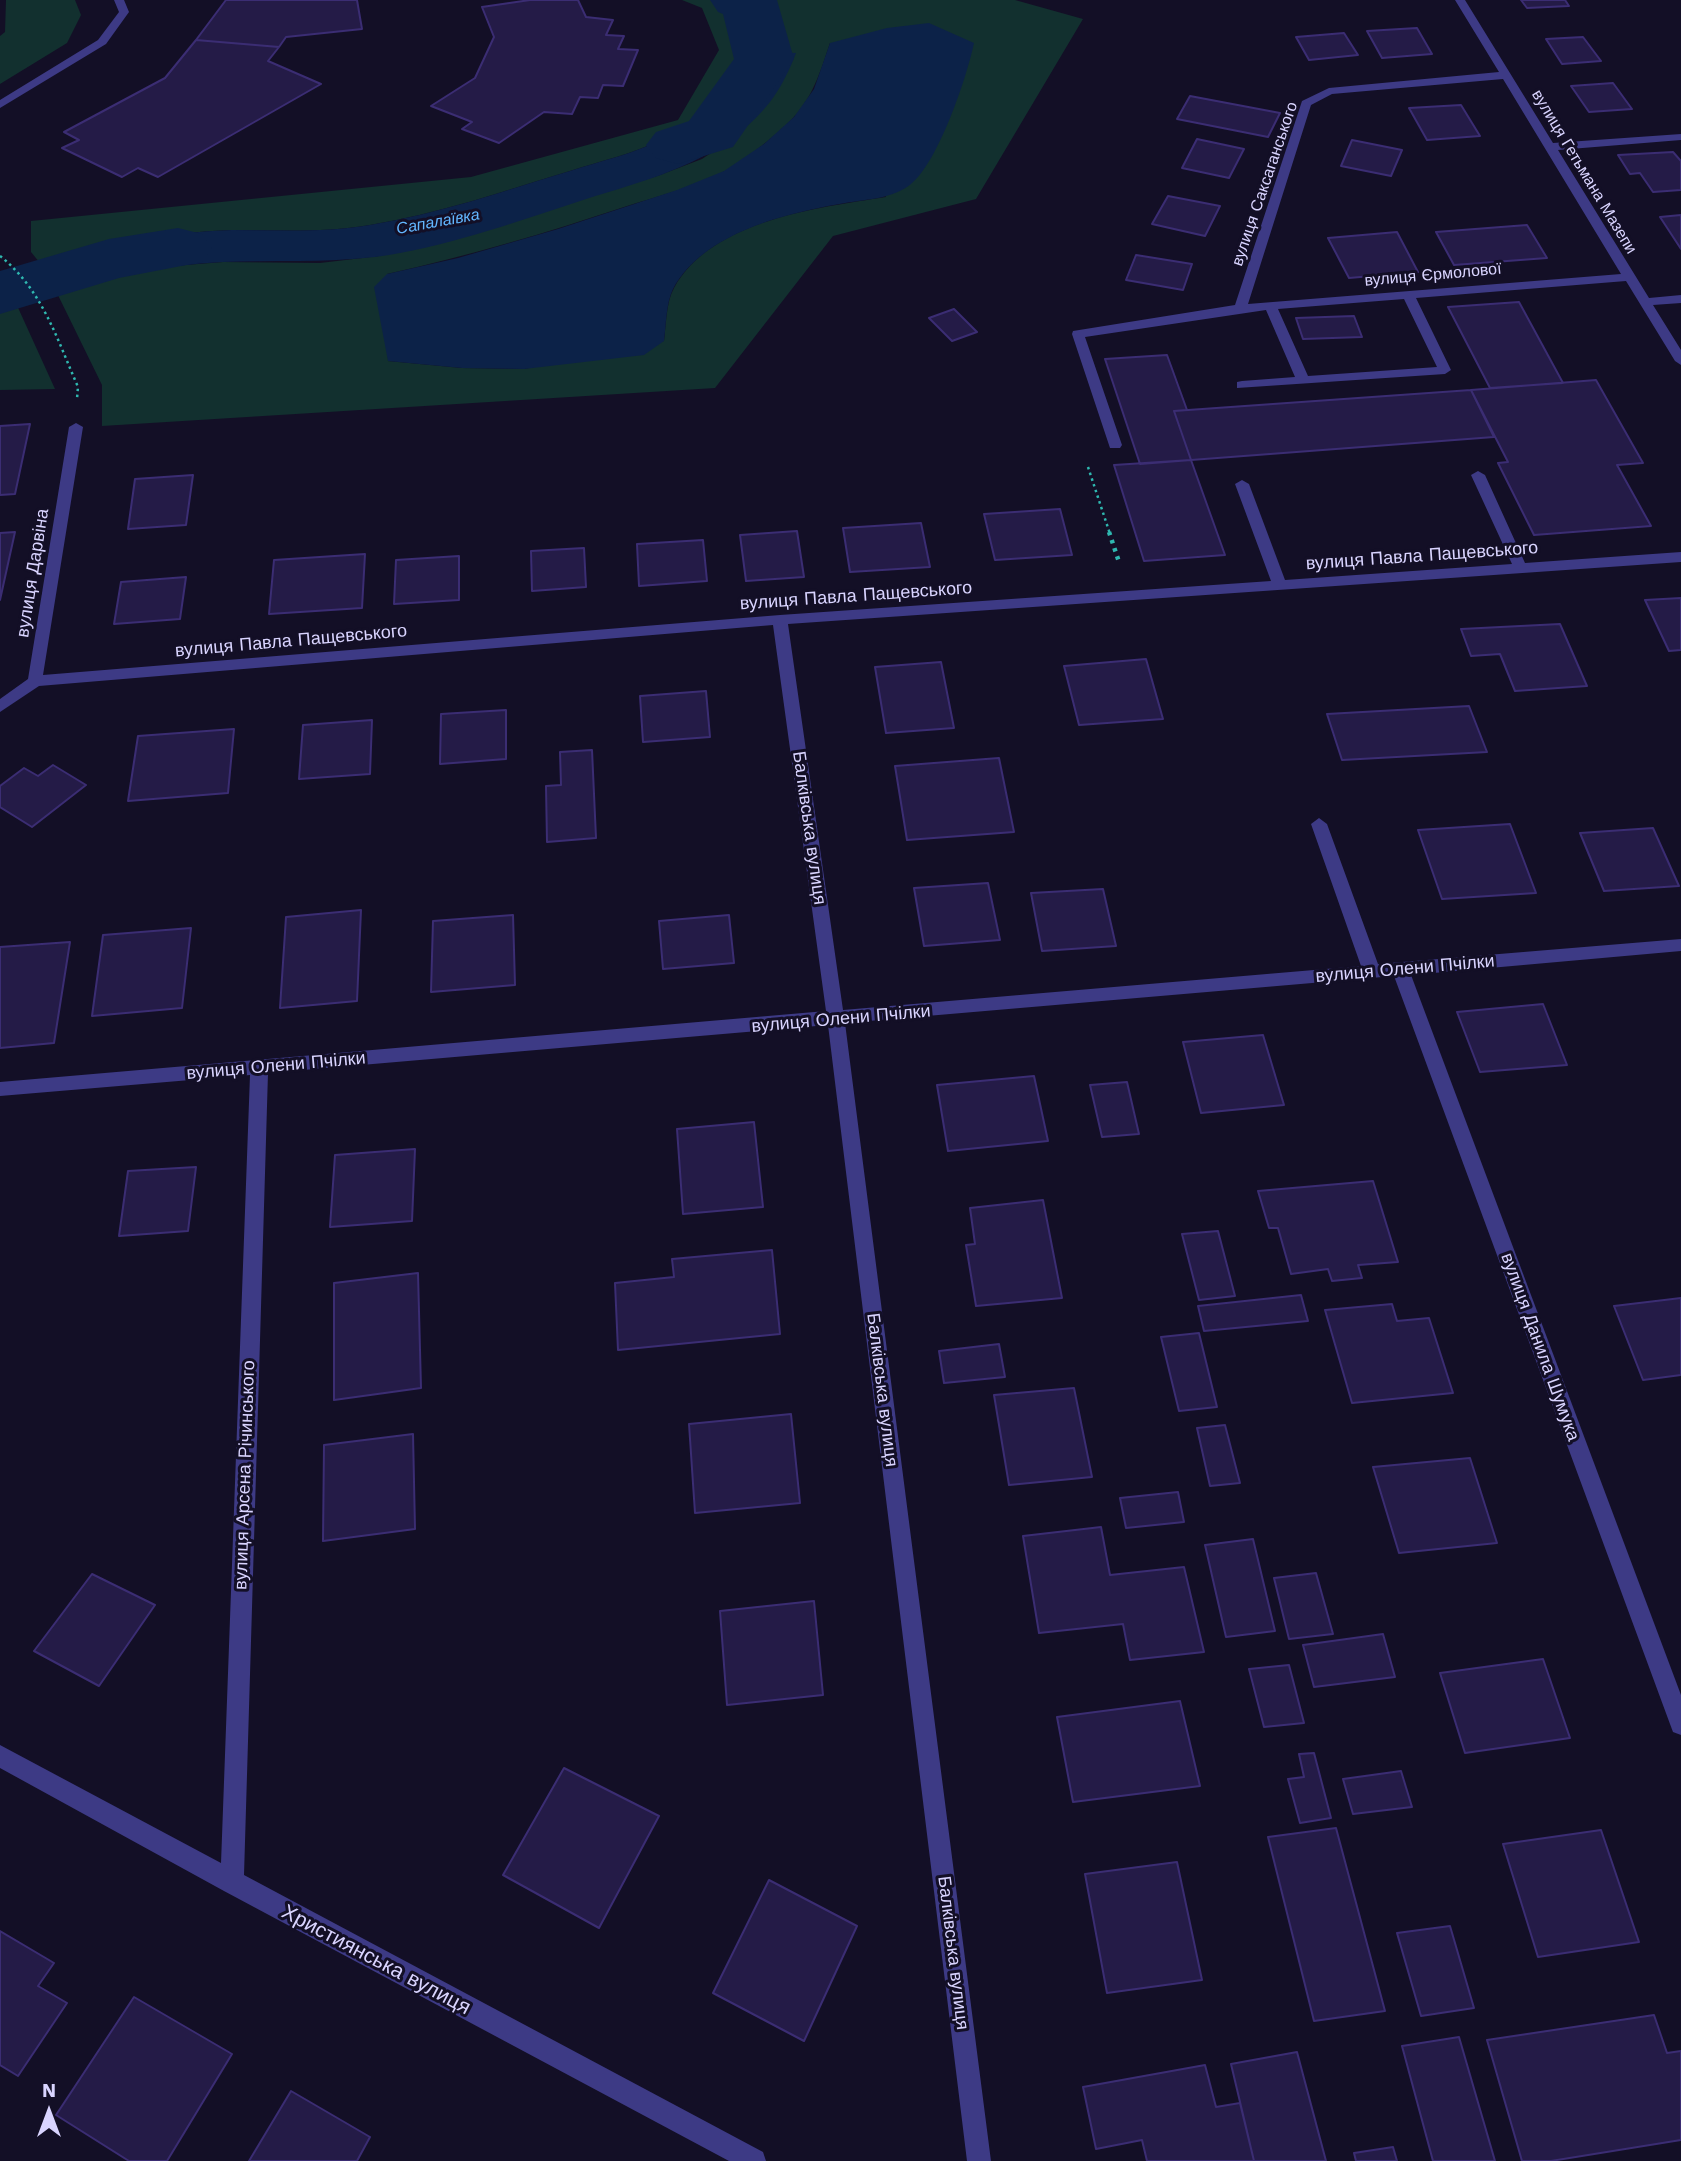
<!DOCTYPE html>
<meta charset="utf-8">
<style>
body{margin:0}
#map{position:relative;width:1681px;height:2161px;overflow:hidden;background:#130f26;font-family:"Work Sans",sans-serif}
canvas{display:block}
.north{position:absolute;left:14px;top:2077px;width:70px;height:70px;-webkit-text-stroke:5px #130f26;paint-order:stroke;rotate:0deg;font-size:19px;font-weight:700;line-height:28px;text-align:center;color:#d9d4ff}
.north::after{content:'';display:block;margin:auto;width:24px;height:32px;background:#d9d4ff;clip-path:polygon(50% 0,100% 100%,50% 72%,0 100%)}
</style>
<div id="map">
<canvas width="1681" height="2161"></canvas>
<div class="north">N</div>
</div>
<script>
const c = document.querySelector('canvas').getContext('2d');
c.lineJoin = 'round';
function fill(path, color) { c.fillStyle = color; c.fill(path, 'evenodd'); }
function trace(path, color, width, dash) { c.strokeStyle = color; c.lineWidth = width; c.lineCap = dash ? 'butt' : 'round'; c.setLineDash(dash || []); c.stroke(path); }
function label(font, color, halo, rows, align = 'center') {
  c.font = font + ' "Work Sans",sans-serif'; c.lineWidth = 6; c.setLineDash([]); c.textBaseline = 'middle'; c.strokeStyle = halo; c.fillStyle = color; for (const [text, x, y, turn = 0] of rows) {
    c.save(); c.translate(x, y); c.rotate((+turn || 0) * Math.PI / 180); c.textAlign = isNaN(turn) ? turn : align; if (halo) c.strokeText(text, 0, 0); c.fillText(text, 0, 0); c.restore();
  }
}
fill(new Path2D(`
 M6 0H75L81 15 67 43 0 84V36L5 32Z
 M682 0H1015L1083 19 976 199 833 236 715 388 102 426V385L54 287 160 267 223 262 320 263 379 256 447 241 660 175 702 159 738 135 745 50C729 89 703 119 665 138 636 153 601 161 570 171 504 191 438 214 370 225 324 233 278 230 232 230 166 232 103 245 40 263L31 252V221L471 177 678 120 719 50 702 8ZM830 43 886 197C816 208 712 220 674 288 666 302 666 326 664 341L524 369 462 368 388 361 387 274C468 256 546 233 624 207 657 196 694 188 725 171 749 157 773 138 793 118 813 97 821 70 830 43Z
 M15 301 55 389 0 390V306Z`), '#12302f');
fill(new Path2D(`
 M929 23 974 43C967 77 938 163 911 184 892 199 868 199 845 203 787 213 704 232 673 289 666 303 666 326 664 341L644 355 524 369 462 368 388 361 374 287 387 274 458 258 558 229 677 190 724 171 764 144 794 117 814 89 830 43 887 28Z
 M745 50 796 53C783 87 768 110 739 133 692 171 631 184 574 203 510 224 442 248 375 257 324 263 273 260 222 262 165 265 110 276 54 287L40 263C103 245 166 232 232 230 278 230 324 233 370 225 438 214 504 191 570 171 601 161 636 153 665 138 704 118 729 90 745 50Z`), '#0c2248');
fill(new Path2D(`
 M710 0H777L794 59 733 147 678 164 656 158 646 145 656 132 689 121 734 59 723 14 718 12Z
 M178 228 202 234 212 248 202 262 119 278 0 314V271L109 239Z`), '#0c2248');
const building = new Path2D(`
 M226 0H357L362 29 286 37 279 47 196 40Z
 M530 0H578L586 17 613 20 606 35 624 36 618 49 638 50 623 86 603 85 598 98 580 97 572 114 544 112 499 143 462 129 472 122 431 106 475 78 494 37 482 7Z
 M1521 0H1565L1569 6 1527 8Z
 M1417 28 1432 54 1382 58 1367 31Z
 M1344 33 1358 55 1309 60 1296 37Z
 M1583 37 1601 61 1562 64 1546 39Z
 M196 40 279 47 268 61 321 84 158 177 138 168 122 177 62 148 79 140 64 132 165 78Z
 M1613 83 1632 109 1589 112 1571 86Z
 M1190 96 1280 113 1268 137 1177 119Z
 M1461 105 1480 136 1427 140 1409 108Z
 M1197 139 1244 149 1229 178 1182 168Z
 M1352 140 1402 150 1391 176 1341 166Z
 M1673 152 1681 161V190L1653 192 1640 173 1630 174 1618 155Z
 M1168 196 1220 206 1205 236 1152 224Z
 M1681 215V249L1660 217Z
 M1527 225 1547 258 1454 265 1436 232Z
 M1397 232 1418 272 1349 278 1328 238Z
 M1136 255 1192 264 1183 290 1126 280Z
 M1519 302 1563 383 1490 388 1448 307Z
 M954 309 977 332 952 341 929 318Z
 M1354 316 1362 337 1303 339 1296 318Z
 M1167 355 1187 410 1174 411 1191 460 1140 464 1105 359Z
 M1596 380 1643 463 1617 465 1651 526 1534 535 1498 463 1508 462 1471 390Z
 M1471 390 1494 437 1191 460 1174 411Z
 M30 424 15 494 0 495V426Z
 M1191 460 1225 555 1144 561 1114 465Z
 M193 475 186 525 128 529 135 479Z
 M1060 509 1072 555 995 560 984 514Z
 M921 523 930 567 850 572 843 528Z
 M797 531 804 577 746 581 740 535Z
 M15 532 0 600V533Z
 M703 540 707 581 639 586 637 544Z
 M584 548 586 587 532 591 531 551Z
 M365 554 362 608 269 614 274 560Z
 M459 556V600L394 604 396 560Z
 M186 577 180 619 114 624 121 582Z
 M1681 598V650L1669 651 1645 600Z
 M1560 624 1587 686 1515 691 1500 654 1471 656 1461 629Z
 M1146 659 1163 719 1079 725 1064 666Z
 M941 662 954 728 886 733 875 667Z
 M706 691 710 737 643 742 640 696Z
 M1469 706 1487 752 1342 760 1327 714Z
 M506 710V759L440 764 441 714Z
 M372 720 370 774 299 779 303 725Z
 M234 729 228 793 128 801 138 736Z
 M592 750 596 838 547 842 546 786 561 785 560 752Z
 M999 758 1014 832 907 840 895 766Z
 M53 765 86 785 32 827 0 807V786L24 768 38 776Z
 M1510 824 1536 893 1442 899 1418 830Z
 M1653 828 1679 886 1604 891 1580 833Z
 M988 883 1000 940 924 946 914 888Z
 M1103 889 1116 946 1042 951 1031 893Z
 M361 910 357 1001 280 1008 286 917Z
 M513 915 515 985 431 992 433 921Z
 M729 915 734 963 663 969 659 921Z
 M191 928 182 1008 92 1016 103 935Z
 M70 942 54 1043 0 1048V947Z
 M1543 1004 1567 1065 1480 1072 1457 1012Z
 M1263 1035 1284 1105 1201 1113 1183 1042Z
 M1034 1076 1048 1141 948 1151 937 1085Z
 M1127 1082 1139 1134 1102 1137 1090 1085Z
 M754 1122 763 1207 683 1214 677 1129Z
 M415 1149 412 1221 330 1227 335 1155Z
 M196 1167 188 1231 119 1236 128 1171Z
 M1373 1181 1398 1262 1358 1265 1362 1278 1332 1281 1328 1269 1291 1274 1278 1228H1269L1258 1191Z
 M1043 1200 1062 1298 976 1306 966 1245 975 1244 970 1208Z
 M1218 1231 1235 1296 1199 1300 1182 1234Z
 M772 1250 780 1334 618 1350 615 1283 674 1277 672 1259Z
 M418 1273 421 1388 334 1400V1283Z
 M1301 1295 1308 1321 1204 1331 1198 1306Z
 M1681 1298V1375L1643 1380 1614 1306Z
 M1392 1304 1397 1321 1429 1318 1453 1393 1352 1403 1325 1310Z
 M1199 1333 1217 1407 1179 1411 1161 1337Z
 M999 1344 1005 1377 944 1383 939 1351Z
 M1074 1388 1092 1477 1009 1485 994 1395Z
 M791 1414 800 1503 695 1513 689 1424Z
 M1225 1425 1240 1483 1210 1486 1197 1428Z
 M413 1434 415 1529 323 1541 324 1445Z
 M1470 1458 1497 1543 1399 1553 1373 1467Z
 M1178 1492 1184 1522 1126 1528 1120 1498Z
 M1101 1527 1110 1575 1184 1567 1204 1652 1130 1660 1123 1624 1039 1633 1023 1536Z
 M1253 1539 1275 1631 1226 1637 1205 1545Z
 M1316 1573 1333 1634 1289 1639 1274 1578Z
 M92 1574 155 1605 99 1686 34 1651Z
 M814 1601 823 1695 727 1705 720 1611Z
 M1383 1634 1395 1677 1314 1687 1303 1645Z
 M1543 1659 1570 1738 1465 1753 1440 1673Z
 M1289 1665 1304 1723 1264 1727 1249 1669Z
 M1180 1701 1200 1786 1073 1802 1057 1717Z
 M1314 1753 1331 1818 1300 1823 1288 1779 1304 1777 1299 1754Z
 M564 1768 659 1816 599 1928 503 1875Z
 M1401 1771 1412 1807 1353 1814 1343 1779Z
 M1336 1828 1385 2011 1314 2021 1268 1837Z
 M1601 1830 1639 1942 1538 1957 1503 1844Z
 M1177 1862 1202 1980 1107 1993 1085 1874Z
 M769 1880 857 1926 804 2041 713 1993Z
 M1450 1926 1474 2008 1421 2016 1397 1933Z
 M0 1931 54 1963 38 1986 67 2003 18 2076 0 2065Z
 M134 1997 232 2054 167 2161H129L56 2115Z
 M1654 2015 1667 2053 1681 2051V2140L1551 2161H1522L1487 2040Z
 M1459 2037 1495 2161H1433L1402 2046Z
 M1297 2052 1326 2161H1254L1231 2064Z
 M1205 2065 1216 2107 1240 2103 1254 2161H1147L1142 2140 1096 2149 1083 2087Z
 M291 2091 370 2137 357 2161H249Z
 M1393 2147 1397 2161H1356L1354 2153Z`);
fill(building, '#241b47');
trace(building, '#3b2d73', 2);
trace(new Path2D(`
 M0 256C42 289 57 339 78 387L77 399
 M1088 467 1110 534`), '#2fb8b0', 2.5, [2.5, 3.5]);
trace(new Path2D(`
 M1109 532 1119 562`), '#2fb8b0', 4.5, [3.5, 5]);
fill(new Path2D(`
 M114 0H124L129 12 106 44 0 108V100L98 40 119 12Z
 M1455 0H1465L1553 143 1681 134V140L1558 150 1649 298 1681 295V303L1653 305 1681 350V365L1675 361 1626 281 1416 298 1451 370 1445 374 1237 388V382L1242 381 1295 377 1266 310 1085 337 1122 445 1120 448H1110L1072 334 1073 331 1235 305 1302 101 1329 88 1499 72ZM1503 79 1621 274 1248 304 1311 105 1332 94ZM1404 299 1437 367 1308 376 1278 309Z
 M76 423 83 427 43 675 780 615 1271 581 1235 484 1242 480 1249 484 1285 580 1512 564 1471 475 1478 471 1485 475 1525 563 1681 552V562L788 624 843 1010 1361 966 1311 824 1319 818 1327 824 1378 964 1681 939V951L1411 975 1681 1695V1735L1673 1732 1670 1724 1394 976 845 1023 991 2161H967L828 1025 268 1073 244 1875 763 2152 766 2161H729L224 1891 0 1768V1745L221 1863 250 1075 0 1096V1082L826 1011 773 625 39 686 0 712V699L28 679 69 427Z`), '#3d3a85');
label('16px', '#d9d4ff', '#130f26', [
 ["вулиця Гетьмана Мазепи",1584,172,59],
 ["вулиця Саксаганського",1265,184,-71],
 ["вулиця Єрмолової",1433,275,-5]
]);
label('italic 16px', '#62b6ff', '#130f26', [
 ["Сапалаївка",438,222,-10]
]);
label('18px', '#d9d4ff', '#130f26', [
 ["вулиця Павла Пащевського",1422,556,-4],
 ["вулиця Дарвіна",33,573,-81],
 ["вулиця Павла Пащевського",856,596,-4],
 ["вулиця Павла Пащевського",291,641,-5],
 ["Балківська вулиця",809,828,82],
 ["вулиця Олени Пчілки",1405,969,-5],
 ["вулиця Олени Пчілки",841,1019,-5],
 ["вулиця Олени Пчілки",276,1066,-5],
 ["вулиця Данила Шумука",1540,1347,70],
 ["Балківська вулиця",882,1390,83],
 ["вулиця Арсена Річинського",245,1475,-88],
 ["Балківська вулиця",953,1953,83]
]);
label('21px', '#d9d4ff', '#130f26', [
 ["Християнська вулиця",376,1960,28]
]);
</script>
